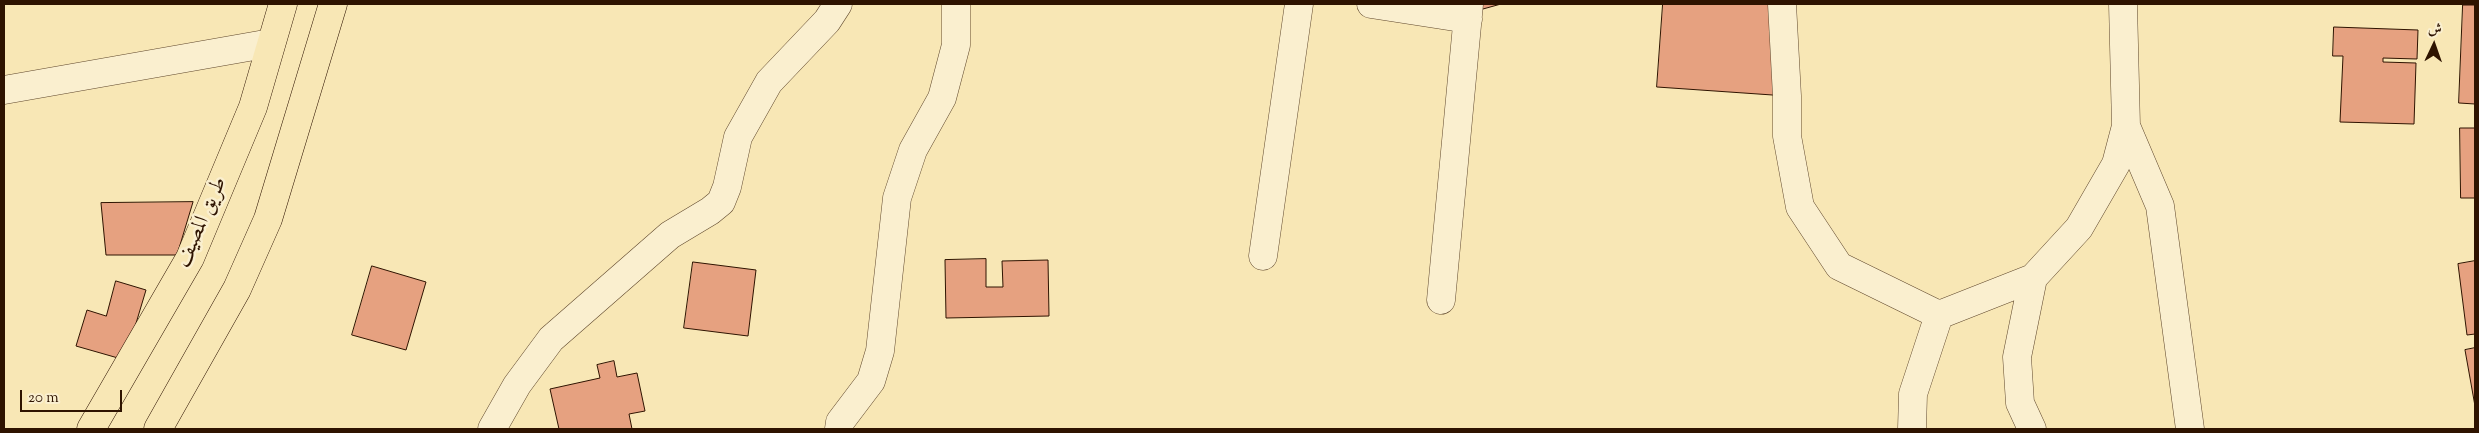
<!DOCTYPE html>
<meta charset="utf-8">
<style>
body{margin:0}
#map{position:relative;width:2479px;height:433px;overflow:hidden;background:#f8e7b5;font-family:"Sorts Mill Goudy",Amiri,serif}
canvas{display:block}
.frame{position:absolute;inset:0;border:5px solid #2e1300;pointer-events:none}
.north{position:absolute;left:2409px;top:20px;width:50px;height:50px;-webkit-text-stroke:4px #faefcf;paint-order:stroke;rotate:3deg;font-size:14px;font-weight:700;line-height:20px;text-align:center;color:#2e1300}
.north::after{content:'';display:block;margin:auto;width:18px;height:22px;background:#2e1300;clip-path:polygon(50% 0,100% 100%,50% 72%,0 100%)}
.scale{position:absolute;left:20px;top:390px;width:102px;height:22px;box-sizing:border-box;border:2px solid #2e1300;border-top:0;padding-left:6px;font-size:15px;line-height:18px;white-space:nowrap;color:#2e1300;-webkit-text-stroke:4px #faefcf;paint-order:stroke}
</style>
<div id="map">
<canvas width="2479" height="433"></canvas>
<div class="frame"></div>
<div class="north">ش</div>
<div class="scale">20 m</div>
</div>
<script>
const c = document.querySelector('canvas').getContext('2d');
c.lineJoin = 'round';
function fill(path, color) { c.fillStyle = color; c.fill(path, 'evenodd'); }
function trace(path, color, width, dash) { c.strokeStyle = color; c.lineWidth = width; c.lineCap = dash ? 'butt' : 'round'; c.setLineDash(dash || []); c.stroke(path); }
function label(font, color, halo, rows, align = 'center') {
  c.font = font + ' "Sorts Mill Goudy",Amiri,serif'; c.lineWidth = 5; c.setLineDash([]); c.textBaseline = 'middle'; c.strokeStyle = halo; c.fillStyle = color; for (const [text, x, y, turn = 0] of rows) {
    c.save(); c.translate(x, y); c.rotate((+turn || 0) * Math.PI / 180); c.textAlign = isNaN(turn) ? turn : align; if (halo) c.strokeText(text, 0, 0); c.fillText(text, 0, 0); c.restore();
  }
}
const building = new Path2D(`
 M1481 4H1501L1483 9Z
 M1663 4H1794L1787 96 1657 87Z
 M2463 5H2475V104L2459 103Z
 M2334 27 2418 30 2417 59 2383 58V62L2416 63 2414 124 2340 122 2343 56H2333Z
 M2460 128H2475V198H2461Z
 M193 202 177 255H106L101 203Z
 M986 259V287H1003L1002 261 1048 260 1049 316 946 318 945 260Z
 M2475 261V334L2467 335 2458 264Z
 M693 262 756 270 748 336 684 328Z
 M372 266 426 282 406 350 352 335Z
 M116 281 146 290 125 360 76 346 87 310 106 316Z
 M2475 348V406L2465 350Z
 M614 361 617 377 637 373 645 411 629 414 632 429H559L550 389 600 378 597 365Z`);
fill(building, '#e6a180');
trace(building, '#2e1300', 1);
const street = new Path2D(`
 M1371 4 1468 19
 M1782 4 1787 96V136L1800 207 1839 266 1939 315
 M4 90 271 43
 M2126 126 2160 206 2190 429
 M1263 256 1299 4
 M1441 300 1469 4
 M492 429 517 385 551 339 670 235 710 211 721 202 727 187 738 137 769 82 827 21 838 4
 M839 429 840 422 871 381 880 351 897 198 913 150 942 98 956 45V4
 M1912 429 1913 394 1939 315 2033 278 2079 228 2116 164 2126 126 2123 4
 M2032 429 2020 403 2017 357 2033 278`);
const primary = new Path2D(`
 M91 429 190 258 253 107 283 4
 M158 429 237 289 268 219 333 4`);
trace(street, '#60482d', 29);
trace(primary, '#2e1300', 29);
trace(street, '#faefcf', 28);
trace(primary, '#f8e7b5', 28);
label('21px', '#2e1300', '#faefcf', [
 ["طريق المصيف",203,223,-66]
]);
</script>
